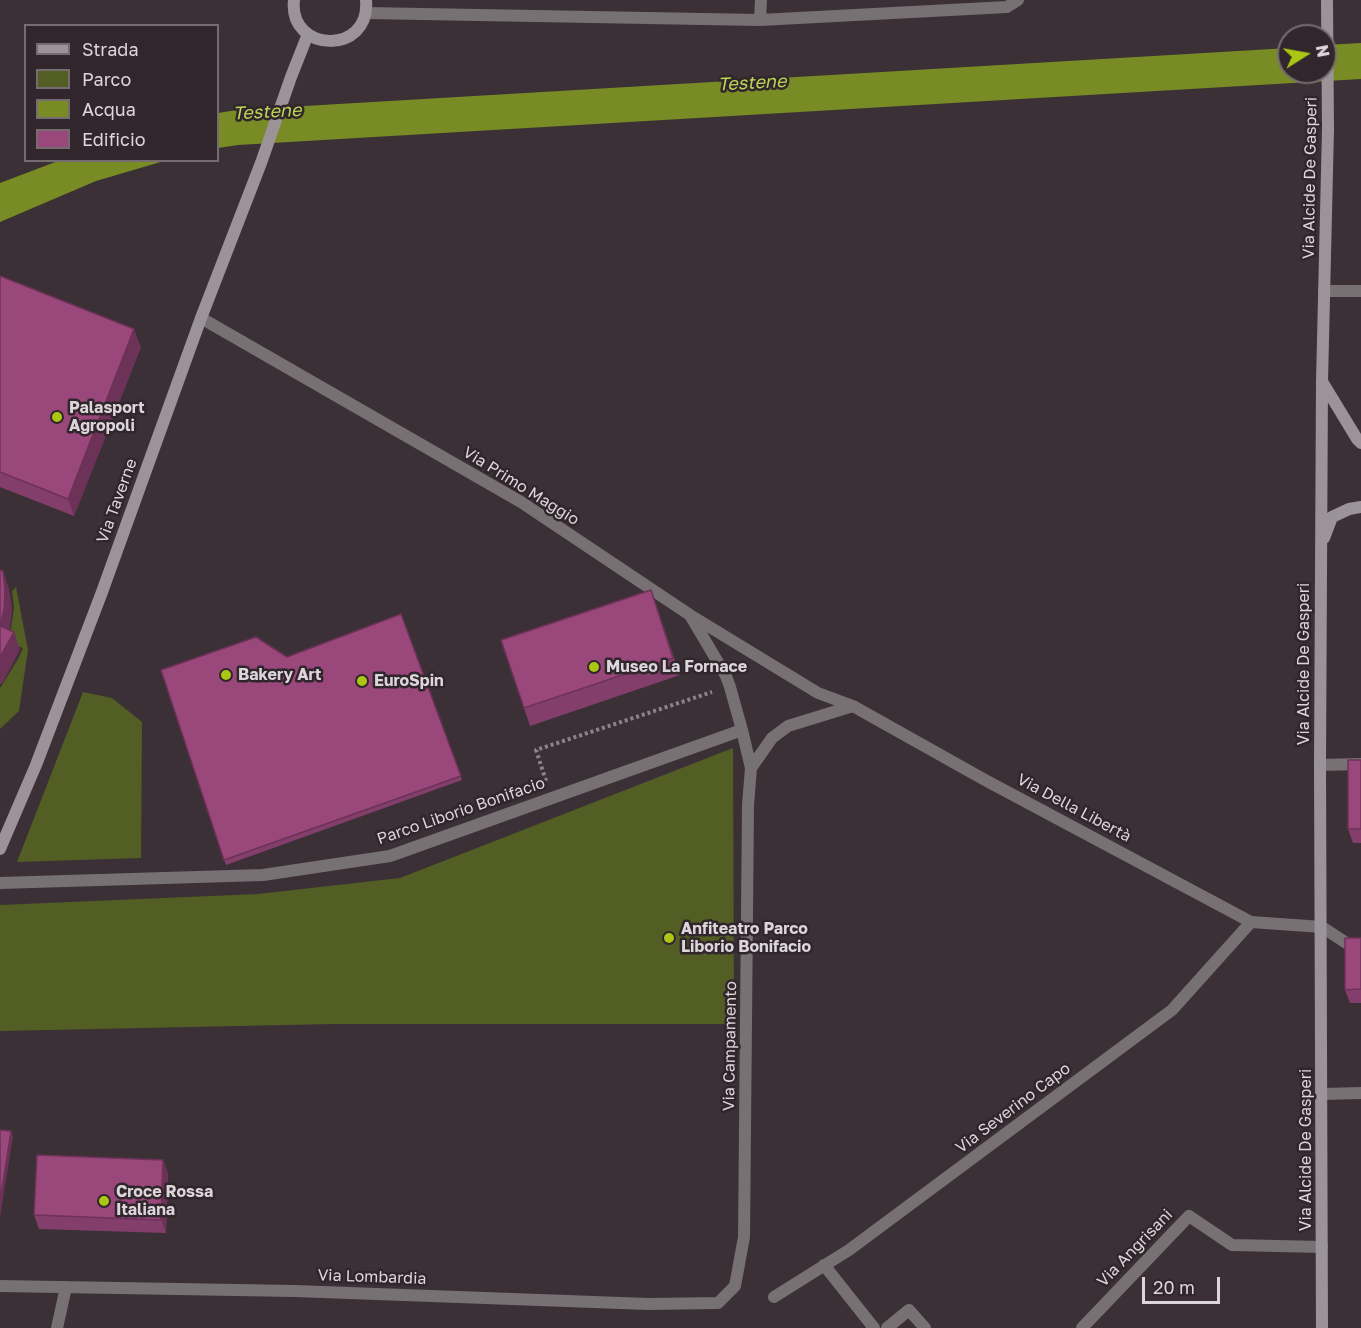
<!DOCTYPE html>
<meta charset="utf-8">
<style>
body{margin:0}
#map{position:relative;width:1361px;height:1328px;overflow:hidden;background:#3b3036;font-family:"Golos Text",sans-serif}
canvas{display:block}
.legend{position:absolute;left:24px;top:24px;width:195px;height:138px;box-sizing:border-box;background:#31262c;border:2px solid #756c71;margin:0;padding:8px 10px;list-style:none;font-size:18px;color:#dcd5d9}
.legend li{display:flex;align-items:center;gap:12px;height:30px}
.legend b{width:30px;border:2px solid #756c71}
.north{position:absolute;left:1277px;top:24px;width:60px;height:60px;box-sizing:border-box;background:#31262c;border:2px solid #756c71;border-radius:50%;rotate:79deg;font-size:16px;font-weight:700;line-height:24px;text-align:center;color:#dcd5d9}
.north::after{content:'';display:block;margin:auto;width:21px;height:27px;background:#abc615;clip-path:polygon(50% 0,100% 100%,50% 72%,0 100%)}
.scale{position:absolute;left:1142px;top:1277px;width:78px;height:27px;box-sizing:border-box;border:3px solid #dcd5d9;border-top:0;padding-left:8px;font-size:18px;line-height:21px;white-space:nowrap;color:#dcd5d9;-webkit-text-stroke:4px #31262c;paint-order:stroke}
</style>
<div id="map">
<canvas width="1361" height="1328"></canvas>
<ul class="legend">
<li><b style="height:8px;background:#9c9398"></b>Strada</li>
<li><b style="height:16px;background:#525e23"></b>Parco</li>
<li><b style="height:16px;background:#788b24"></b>Acqua</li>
<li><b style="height:16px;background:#9a487c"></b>Edificio</li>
</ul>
<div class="north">N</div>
<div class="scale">20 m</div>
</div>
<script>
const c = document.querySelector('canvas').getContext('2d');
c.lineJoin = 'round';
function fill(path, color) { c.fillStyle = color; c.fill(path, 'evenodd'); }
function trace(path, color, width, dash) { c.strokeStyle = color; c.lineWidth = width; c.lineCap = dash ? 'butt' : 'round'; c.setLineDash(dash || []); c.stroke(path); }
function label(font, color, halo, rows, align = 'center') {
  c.font = font + ' "Golos Text",sans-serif'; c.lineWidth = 5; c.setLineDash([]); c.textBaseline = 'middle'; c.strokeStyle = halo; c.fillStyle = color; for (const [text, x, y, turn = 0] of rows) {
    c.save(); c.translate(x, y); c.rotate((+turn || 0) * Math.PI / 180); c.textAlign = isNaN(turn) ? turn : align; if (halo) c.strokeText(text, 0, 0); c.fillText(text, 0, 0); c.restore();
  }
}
fill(new Path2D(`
 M16 587 28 650 19 711 0 729V688L18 659 23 648 9 643 14 607 12 591Z
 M83 692 112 698 142 722 141 858 17 862Z
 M733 748 734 1024H334L0 1031V905L258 894 400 878Z`), '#525e23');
fill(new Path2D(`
 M1361 43V79L238 145 218 148V113L237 110 1289 48V72H1325V45Z
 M58 161V160L164 161 96 181 0 222V183Z`), '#788b24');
trace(new Path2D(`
 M546 781 536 750 712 692`), '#8c8388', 4, [3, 3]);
trace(new Path2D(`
 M366 13 760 20 1007 7 1018 0
 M760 20 761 0
 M1324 291H1361
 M201 318 521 502 690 615 818 693 853 706 985 780 1251 922 1322 927 1351 946 1361 947
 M1320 765 1361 764
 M751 768 772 738 788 726 853 706
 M0 883 263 875 390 856 742 730
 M1322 1094 1361 1093
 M824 1265 874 1328
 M0 1286 295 1291 648 1304 718 1303 735 1286 744 1237 748 805 751 768 742 730 730 687 726 676 690 615
 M774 1297 849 1250 1172 1010 1251 922
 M57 1328 66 1287
 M887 1328 909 1310 925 1328
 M1082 1328 1189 1216 1232 1245 1322 1247`), '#777174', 12);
trace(new Path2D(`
 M294 0C288 53 371 56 366 0
 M1323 383 1357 439 1361 443
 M1324 538 1332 517 1349 509 1361 507
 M0 849 36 765 102 592 201 318 261 163 291 77 308 34
 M1322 1328 1320 765 1322 382 1328 129 1327 0`), '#9c9398', 12);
fill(new Path2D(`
 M0 276 141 347 74 516 0 487Z
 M651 590 680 675 530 726 524 708Z
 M401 614 462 780 226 865 161 670 287 657Z
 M1361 760V843H1353L1348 829Z
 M1361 938V1003H1350L1345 990Z
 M163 1160 168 1174 166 1233 39 1229 34 1215Z`), '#843e6b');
fill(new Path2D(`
 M134 329 141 347 74 516 68 499Z
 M3 571 9 589 12 608 10 628 6 644 0 627Z
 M14 632 20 650 3 682 0 685V657Z
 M11 1131 13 1136 0 1217V1202Z
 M163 1160 168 1174 166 1233 161 1220Z`), '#6c3257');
const building = new Path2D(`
 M0 276 134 329 68 499 0 472Z
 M0 570 3 571 5 590 4 610 0 625Z
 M651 590 673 658 524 708 501 640Z
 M401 614 461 776 224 860 161 670 256 637 287 657Z
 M0 626 14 632 0 657Z
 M1348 760H1361V829H1348Z
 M1345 938H1361V989L1345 990Z
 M0 1130 11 1131 0 1202Z
 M37 1155 163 1160 161 1220 34 1215Z`);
fill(building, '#9a487c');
trace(building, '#6c3257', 1.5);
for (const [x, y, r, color] of [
 [57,417,6,"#abc615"],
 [594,667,6,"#abc615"],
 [226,675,6,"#abc615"],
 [362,681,6,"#abc615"],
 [669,938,6,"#abc615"],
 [104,1201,6,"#abc615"]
]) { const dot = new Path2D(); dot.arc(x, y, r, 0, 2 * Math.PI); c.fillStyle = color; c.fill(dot); trace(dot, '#31262c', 2); }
label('16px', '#dcd5d9', '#31262c', [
 ["Via Alcide De Gasperi",1310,178,-89],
 ["Via Primo Maggio",521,486,32],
 ["Via Taverne",117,501,-70],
 ["Via Alcide De Gasperi",1304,664,-90],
 ["Via Della Libertà",1074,808,28],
 ["Parco Liborio Bonifacio",461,811,-19],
 ["Via Campamento",730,1046,-89],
 ["Via Severino Capo",1013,1108,-37],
 ["Via Alcide De Gasperi",1306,1150,-90],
 ["Via Angrisani",1135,1248,-46],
 ["Via Lombardia",372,1277,2]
]);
label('bold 16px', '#dcd5d9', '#31262c', [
 ["Palasport",69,408],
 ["Agropoli",69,426],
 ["Museo La Fornace",606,667],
 ["Bakery Art",238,675],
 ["EuroSpin",374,681],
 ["Anfiteatro Parco",681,929],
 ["Liborio Bonifacio",681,947],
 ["Croce Rossa",116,1192],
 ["Italiana",116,1210]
], 'left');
label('italic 18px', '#bdd655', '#31262c', [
 ["Testene",752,83,-3],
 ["Testene",267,112,-3]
]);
</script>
